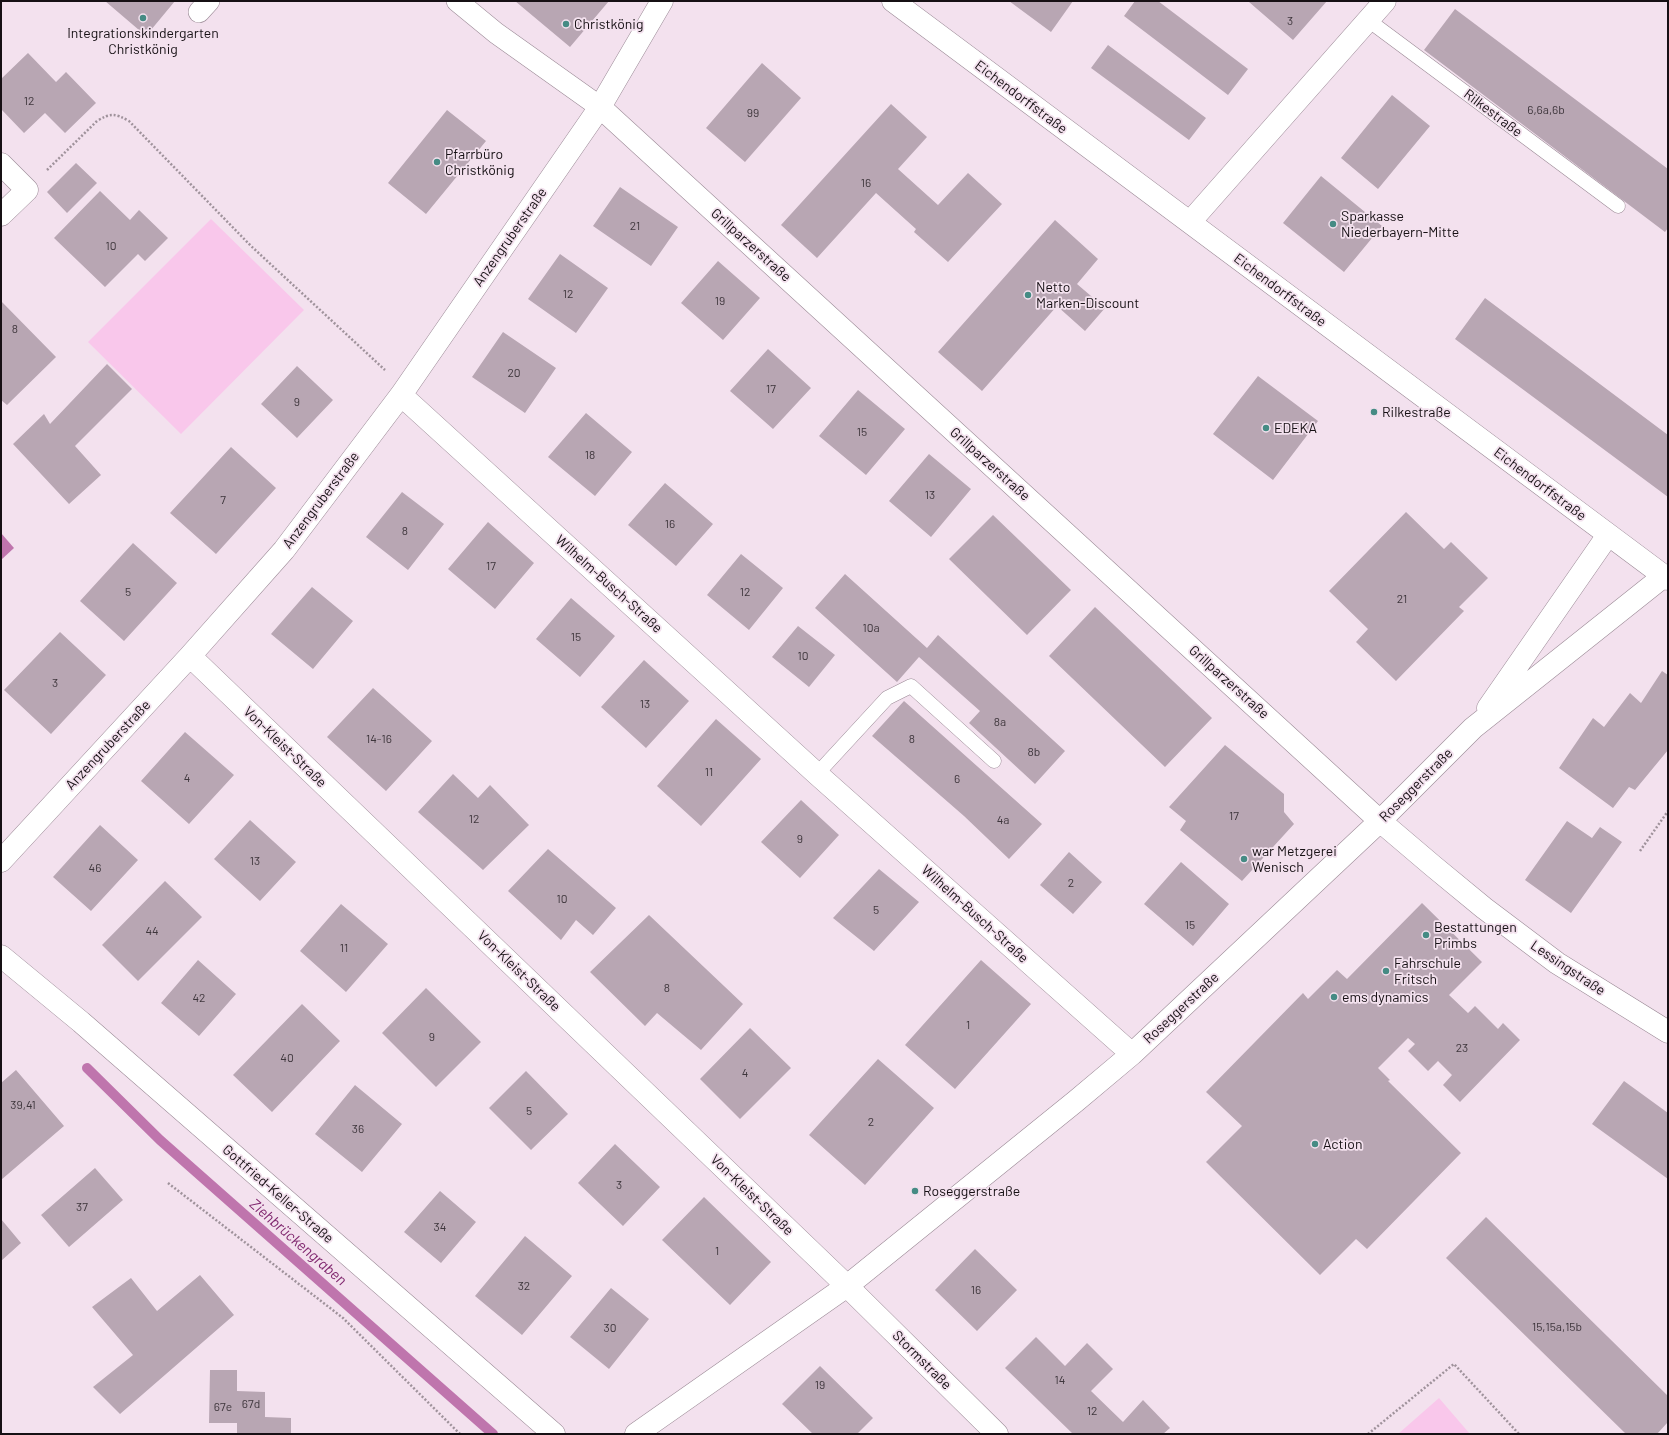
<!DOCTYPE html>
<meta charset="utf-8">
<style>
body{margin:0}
#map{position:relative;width:1669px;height:1435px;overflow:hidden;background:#f3e1ee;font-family:Barlow,sans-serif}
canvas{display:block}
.frame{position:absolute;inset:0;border:2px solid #161014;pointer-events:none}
</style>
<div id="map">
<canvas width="1669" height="1435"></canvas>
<div class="frame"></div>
</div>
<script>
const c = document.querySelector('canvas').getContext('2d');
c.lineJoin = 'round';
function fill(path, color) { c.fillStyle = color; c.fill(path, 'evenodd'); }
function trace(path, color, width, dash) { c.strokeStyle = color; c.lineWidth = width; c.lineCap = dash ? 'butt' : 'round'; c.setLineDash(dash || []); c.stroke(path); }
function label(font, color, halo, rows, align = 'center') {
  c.font = font + ' Barlow,sans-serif'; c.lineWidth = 3.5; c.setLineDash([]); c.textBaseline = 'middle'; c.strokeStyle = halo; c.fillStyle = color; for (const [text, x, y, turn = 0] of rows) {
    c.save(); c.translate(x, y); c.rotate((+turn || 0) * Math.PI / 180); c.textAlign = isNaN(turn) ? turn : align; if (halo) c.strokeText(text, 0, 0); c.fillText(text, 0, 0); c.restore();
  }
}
fill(new Path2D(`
 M211 219 304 310 181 434 88 342Z
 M1439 1398 1470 1434H1398Z`), '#f9c7eb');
fill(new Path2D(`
 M1 533 14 548 1 560Z`), '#bf75ad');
trace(new Path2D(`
 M87 1068 160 1140 493 1434`), '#bf75ad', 10);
fill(new Path2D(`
 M105 1H175L146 36Z
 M515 1H609L570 47Z
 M1009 1H1073L1051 32Z
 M1135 1H1158L1248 69 1228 95 1124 16Z
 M1250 1H1327L1293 40 1249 2Z
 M1455 9 1668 169V228L1665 232 1424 50Z
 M1108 45 1206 118 1189 140 1091 68Z
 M28 53 56 82 66 72 96 103 65 133 45 113 24 133 1 109V79Z
 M762 63 801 98 745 162 706 128Z
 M1392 95 1430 126 1378 189 1341 158Z
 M891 104 927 137 898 169 938 205 968 173 1002 204 948 262 914 232 916 229 876 193 817 258 781 225Z
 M447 110 486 141 426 214 388 183Z
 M76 163 97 183 67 213 47 192Z
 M1321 176 1382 226 1344 272 1283 223Z
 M620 187 678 227 651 266 593 226Z
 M100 191 130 220 139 210 168 238 145 261 138 254 105 287 54 238Z
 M1055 220 1098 259 1077 284 1105 308 1085 331 1057 306 982 391 938 352Z
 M560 254 608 288 576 333 528 299Z
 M718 261 760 298 723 340 681 303Z
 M1485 298 1668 435V497L1455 339Z
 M1 301 56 357 7 405 1 400Z
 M503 332 556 368 525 413 472 377Z
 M768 349 811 388 773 429 730 391Z
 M107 364 132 389 75 446 101 475 69 504 13 444 44 414 50 424Z
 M297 366 333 400 297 438 261 404Z
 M1258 376 1318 421 1273 480 1213 434Z
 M858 390 905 429 866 475 819 436Z
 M586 413 632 452 595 496 548 457Z
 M231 447 276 488 216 554 170 513Z
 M929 454 971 489 931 537 889 501Z
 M665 483 713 524 676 566 628 525Z
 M402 492 444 524 408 570 366 537Z
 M1406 512 1444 549 1451 542 1488 578 1459 607 1464 611 1396 681 1356 642 1368 629 1329 591Z
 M993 515 1071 590 1027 635 949 559Z
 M488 522 534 563 495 609 448 569Z
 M133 543 177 583 124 641 80 601Z
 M741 554 783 588 749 630 707 595Z
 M845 574 927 648 938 635 1065 751 1035 784 969 723 980 711 919 657 897 682 815 608Z
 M312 587 353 621 313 669 271 634Z
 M571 598 615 636 580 677 536 639Z
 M1095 607 1212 718 1165 767 1049 656Z
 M798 626 835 655 809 687 772 657Z
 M60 632 106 675 51 734 4 690Z
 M644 660 689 701 646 748 601 707Z
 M1662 671 1668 675V750L1635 790 1629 787 1613 808 1559 768 1593 718 1604 727 1630 693 1641 703Z
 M373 688 432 741 386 791 327 737Z
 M904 701 1042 824 1009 859 964 816 872 736Z
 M716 719 761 759 701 826 657 786Z
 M185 732 234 775 189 824 141 781Z
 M1225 745 1284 794V812L1294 824 1242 881 1180 830 1186 821 1169 807Z
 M453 774 478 798 490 785 529 825 483 870 418 812Z
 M801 800 839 835 800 878 761 842Z
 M250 820 296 862 260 901 214 859Z
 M1567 821 1592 838 1600 827 1622 842 1571 913 1525 880Z
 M100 825 138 860 91 911 53 877Z
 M548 849 616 908 593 935 576 920 561 940 508 891Z
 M1069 852 1102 882 1073 914 1040 885Z
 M1181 862 1229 904 1193 946 1144 904Z
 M879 869 919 902 874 951 833 918Z
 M165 881 202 917 138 981 102 945Z
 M1422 903 1482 962 1449 995 1468 1013 1475 1006 1498 1029 1503 1023 1520 1040 1460 1102 1443 1085 1452 1075 1438 1061 1428 1071 1408 1051 1415 1044 1408 1038 1378 1068 1390 1080 1388 1081 1461 1153 1367 1249 1356 1239 1320 1275 1206 1162 1242 1126 1206 1092 1303 993 1308 999 1337 970 1347 979Z
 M341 904 388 944 346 992 300 951Z
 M649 915 743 1004 701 1050 657 1013 645 1026 590 972Z
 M198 960 236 994 199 1036 161 1003Z
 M981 960 1031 1004 955 1089 905 1045Z
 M426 988 481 1042 436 1087 382 1033Z
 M302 1004 340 1041 272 1112 233 1075Z
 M750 1028 791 1068 740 1119 700 1079Z
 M878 1059 934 1108 865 1185 809 1135Z
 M16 1070 64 1126 1 1180V1083Z
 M526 1071 568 1114 531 1150 489 1108Z
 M1624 1081 1668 1113V1179L1592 1124Z
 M355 1085 402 1124 362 1172 315 1134Z
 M615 1144 660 1187 623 1226 578 1183Z
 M95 1168 123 1200 69 1247 41 1215Z
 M440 1191 476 1222 441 1263 404 1232Z
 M704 1197 771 1262 730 1305 662 1240Z
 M1486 1217 1668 1396V1422L1657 1434H1626L1446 1258Z
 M1 1219 21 1243 1 1261Z
 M525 1236 572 1276 522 1335 475 1296Z
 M975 1249 1017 1290 977 1331 935 1290Z
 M200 1275 234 1315 120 1414 93 1387 133 1355 92 1307 131 1278 157 1311Z
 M611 1288 649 1319 609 1369 570 1337Z
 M1036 1337 1065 1366 1087 1343 1113 1369 1091 1391 1123 1422 1143 1400 1170 1428 1163 1434H1073L1005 1368Z
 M820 1366 873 1418 857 1434H813L782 1404Z
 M210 1370H237V1391L265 1392V1417L291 1418V1434H237V1423H209Z`), '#b8a6b3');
const service = new Path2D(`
 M1368 20 1618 206
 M817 774 887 698 911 686 994 761`);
const pedestrian = new Path2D(`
 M457 1 496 33 600 107
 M199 12 209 1`);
const minor = new Path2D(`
 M893 1 1668 579
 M600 107 1380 821 1433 866 1484 908 1557 963 1668 1032
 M1 164 27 190 1 215
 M1190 222 1385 1
 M401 395 817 774 1132 1054
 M190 656 847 1286 997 1434
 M1488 708 1608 535
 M1 861 190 656 284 550 401 395 600 107 662 1
 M1 956 81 1022 554 1434
 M636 1434 847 1286 1076 1101 1132 1054 1380 821 1473 728 1664 576`);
trace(service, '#9b8a96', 15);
trace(pedestrian, '#9b8a96', 22);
trace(minor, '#9b8a96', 23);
trace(new Path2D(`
 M47 170 97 121C110 113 115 113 129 121L251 246 385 370
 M1640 851 1668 811
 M168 1183 343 1318 460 1434
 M1368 1434 1454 1364 1519 1434`), '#9f929b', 2.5, [2, 2]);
trace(service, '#fff', 14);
trace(pedestrian, '#fff', 21);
trace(minor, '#fff', 22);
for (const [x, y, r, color] of [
 [143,18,4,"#458b84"],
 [566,24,4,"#458b84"],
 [437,162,4,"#458b84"],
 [1333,224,4,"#458b84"],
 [1028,295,4,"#458b84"],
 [1374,412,4,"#458b84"],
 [1266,428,4,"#458b84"],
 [1244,859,4,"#458b84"],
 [1426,935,4,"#458b84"],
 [1386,971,4,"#458b84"],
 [1334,997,4,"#458b84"],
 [1315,1144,4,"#458b84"],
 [915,1191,4,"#458b84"]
]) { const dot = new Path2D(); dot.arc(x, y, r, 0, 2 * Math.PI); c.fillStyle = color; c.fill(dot); trace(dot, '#f3e1ee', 1.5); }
label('12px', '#3e363c', null, [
 ["3",1290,21],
 ["12",29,101],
 ["6,6a,6b",1546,110],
 ["99",753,113],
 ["16",866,183],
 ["21",635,226],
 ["10",111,246],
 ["12",568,294],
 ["19",720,301],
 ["8",15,329],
 ["20",514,373],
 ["17",771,389],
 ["9",297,402],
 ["15",862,432],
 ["18",590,455],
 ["13",930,495],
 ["7",223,500],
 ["16",670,524],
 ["8",405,531],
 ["17",491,566],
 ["5",128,592],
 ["12",745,592],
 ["21",1402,599],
 ["10a",871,628],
 ["15",576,637],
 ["10",803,656],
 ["3",55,683],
 ["13",645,704],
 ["8a",1000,722],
 ["14-16",379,739],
 ["8",912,739],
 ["8b",1034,752],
 ["11",709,772],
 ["4",187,778],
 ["6",957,779],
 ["17",1234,816],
 ["12",474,819],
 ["4a",1003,820],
 ["9",800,839],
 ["13",255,861],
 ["46",95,868],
 ["2",1071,883],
 ["10",562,899],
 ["5",876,910],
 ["15",1190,925],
 ["44",152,931],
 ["11",344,948],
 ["8",667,988],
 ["42",199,998],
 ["1",968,1025],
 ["9",432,1037],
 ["23",1462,1048],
 ["40",287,1058],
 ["4",745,1073],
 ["39,41",23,1105],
 ["5",529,1111],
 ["2",871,1122],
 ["36",358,1129],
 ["3",619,1185],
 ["37",82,1207],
 ["34",440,1227],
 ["1",717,1251],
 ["32",524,1286],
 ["16",976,1290],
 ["15,15a,15b",1557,1327],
 ["30",610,1328],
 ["14",1060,1380],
 ["19",820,1385],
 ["67d",251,1404],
 ["67e",223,1407],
 ["12",1092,1411]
]);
label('14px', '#161014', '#f3e1ee', [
 ["Christkönig",574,24],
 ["Integrationskindergarten",143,33,"center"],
 ["Christkönig",143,49,"center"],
 ["Pfarrbüro",445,154],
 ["Christkönig",445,170],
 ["Sparkasse",1341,216],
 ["Niederbayern-Mitte",1341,232],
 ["Netto",1036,287],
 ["Marken-Discount",1036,303],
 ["Rilkestraße",1382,412],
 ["EDEKA",1274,428],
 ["war Metzgerei",1252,851],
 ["Wenisch",1252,867],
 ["Bestattungen",1434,927],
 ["Primbs",1434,943],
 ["Fahrschule",1394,963],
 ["Fritsch",1394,979],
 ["ems dynamics",1342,997],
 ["Action",1323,1144],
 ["Roseggerstraße",923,1191]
], 'left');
label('14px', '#161014', '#f3e1ee', [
 ["Eichendorffstraße",1021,97,37],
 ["Rilkestraße",1493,113,37],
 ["Anzengruberstraße",510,237,-55],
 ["Grillparzerstraße",751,245,42],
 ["Eichendorffstraße",1280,290,37],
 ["Grillparzerstraße",990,464,42],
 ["Eichendorffstraße",1540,484,37],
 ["Anzengruberstraße",321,500,-53],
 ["Wilhelm-Busch-Straße",609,584,42],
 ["Grillparzerstraße",1229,682,42],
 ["Anzengruberstraße",108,745,-47],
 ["Von-Kleist-Straße",285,747,44],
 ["Roseggerstraße",1416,785,-45],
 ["Wilhelm-Busch-Straße",975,914,42],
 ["Lessingstraße",1568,968,34],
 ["Von-Kleist-Straße",519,971,44],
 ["Roseggerstraße",1181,1008,-43],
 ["Gottfried-Keller-Straße",278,1194,41],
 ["Von-Kleist-Straße",752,1195,44],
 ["Stormstraße",922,1360,45]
]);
label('italic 15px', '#80286f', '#f3e1ee', [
 ["Ziehbrückengraben",298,1242,41]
]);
</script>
